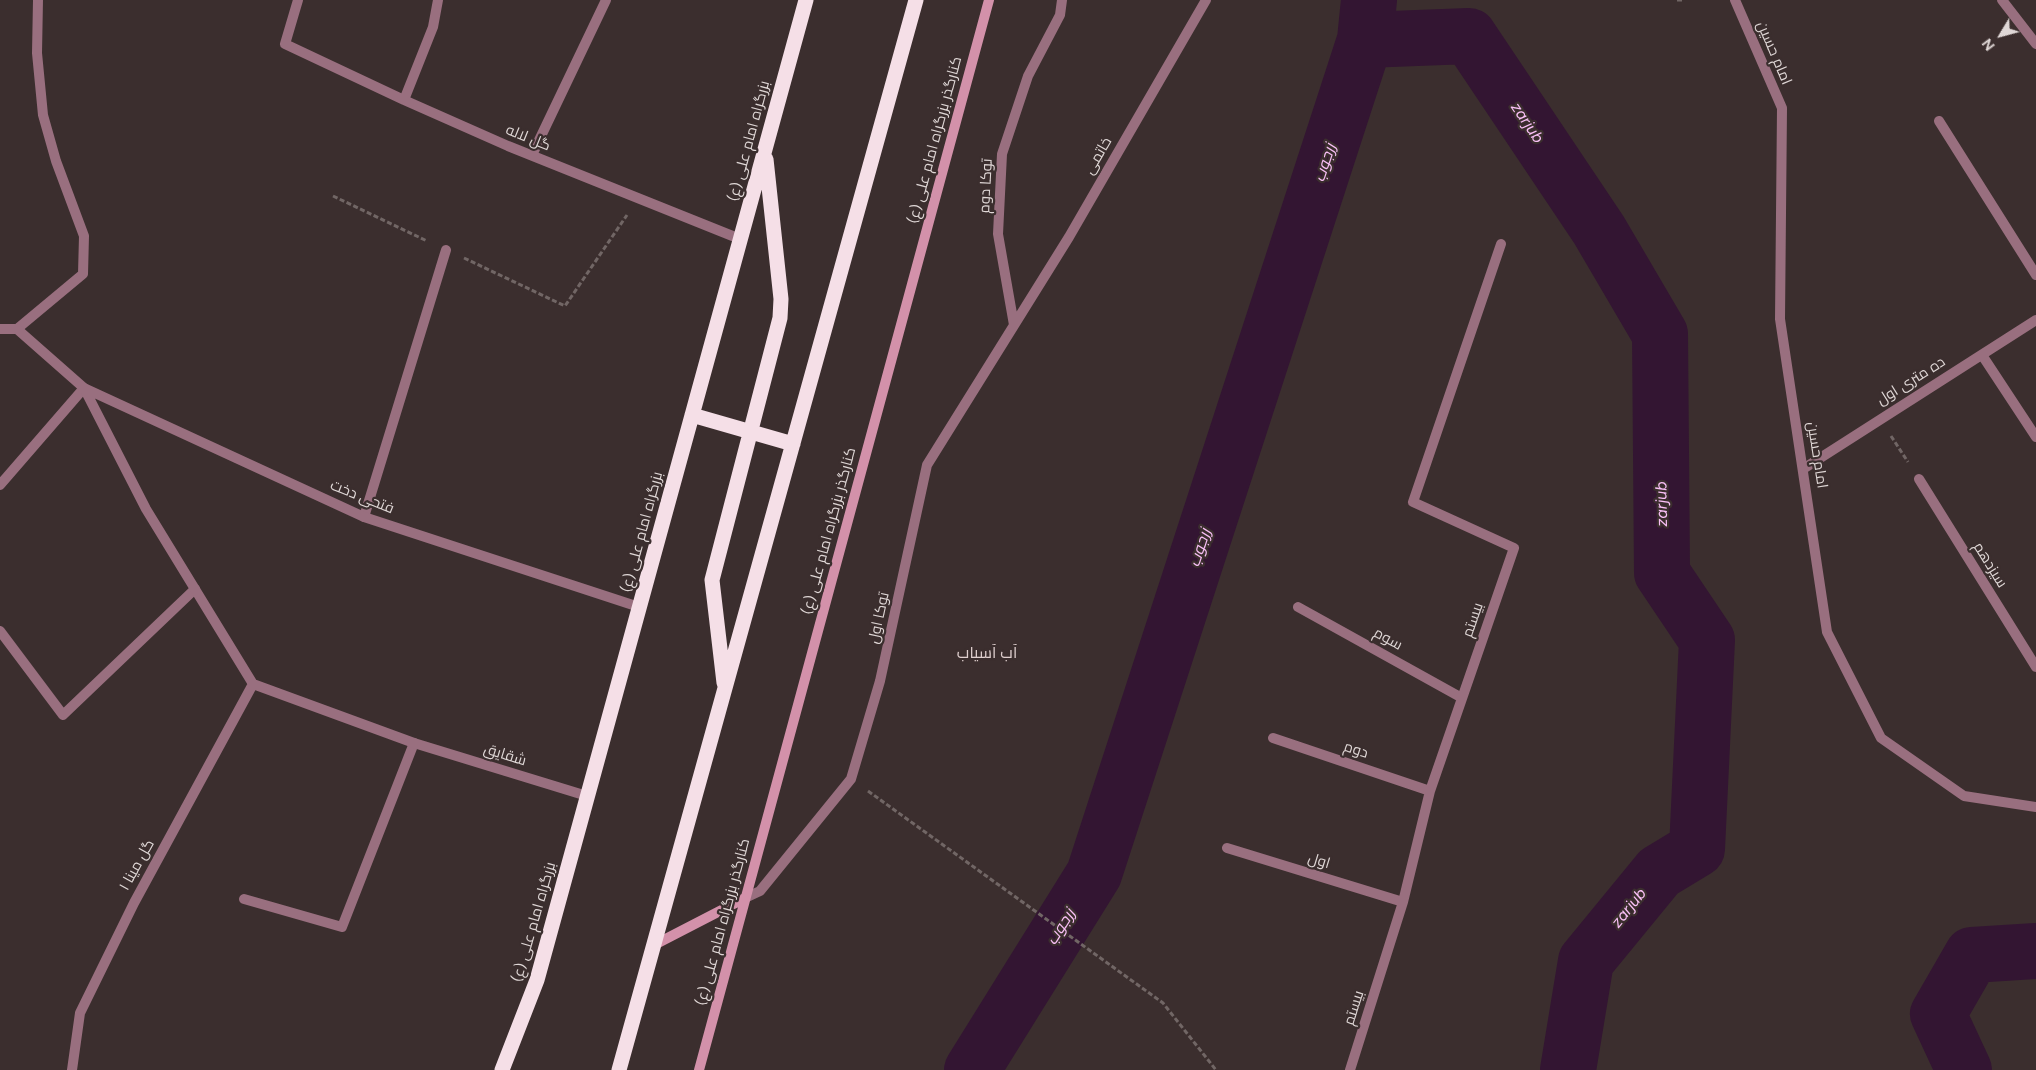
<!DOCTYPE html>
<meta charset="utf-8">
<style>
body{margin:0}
#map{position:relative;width:2036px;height:1070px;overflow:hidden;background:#3b2e2e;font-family:Figtree,sans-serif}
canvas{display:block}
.north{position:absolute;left:1976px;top:10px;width:50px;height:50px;-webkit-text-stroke:4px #3b2e2e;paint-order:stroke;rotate:233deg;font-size:14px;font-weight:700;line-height:20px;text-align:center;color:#dfd7d6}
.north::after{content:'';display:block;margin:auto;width:18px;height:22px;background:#dfd7d6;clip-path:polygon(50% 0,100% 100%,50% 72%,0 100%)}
</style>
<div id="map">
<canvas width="2036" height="1070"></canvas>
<div class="north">N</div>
</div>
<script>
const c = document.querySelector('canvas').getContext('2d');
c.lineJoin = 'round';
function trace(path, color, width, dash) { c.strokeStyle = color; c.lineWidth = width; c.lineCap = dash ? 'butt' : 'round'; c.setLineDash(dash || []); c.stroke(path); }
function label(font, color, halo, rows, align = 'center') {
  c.font = font + ' Figtree,Cairo,sans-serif'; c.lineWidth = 4.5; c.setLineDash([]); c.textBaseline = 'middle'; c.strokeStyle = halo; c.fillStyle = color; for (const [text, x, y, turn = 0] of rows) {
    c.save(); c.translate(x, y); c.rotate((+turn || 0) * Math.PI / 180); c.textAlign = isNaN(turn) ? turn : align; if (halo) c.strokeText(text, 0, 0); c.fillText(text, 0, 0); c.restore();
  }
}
trace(new Path2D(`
 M1365 40 1469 36 1599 230 1660 334 1662 573 1707 640 1697 849 1659 872 1586 961 1568 1070
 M972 1070 1094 874 1365 40 1369 0
 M1964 1070 1938 1014 1972 955 2036 951`), '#331532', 56);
trace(new Path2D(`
 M1677 0H1683
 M333 196 427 241
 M464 258 565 306 627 215
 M1891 436 1908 462
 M868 791 1163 1003 1216 1070`), '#716665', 3, [5, 2.5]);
trace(new Path2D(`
 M2002 0 2036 44
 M1939 121 2036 275
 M532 155 606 0
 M17 329 83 274 84 236 56 161 43 115 37 53 38 0
 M1982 355 2036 437
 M1803 469 2036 320
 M1919 479 2036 667
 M0 485 84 388
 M364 517 446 250
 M1298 607 1462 698
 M0 631 63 715 195 589
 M1273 738 1430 791
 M1227 848 1403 902
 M244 899 342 927 414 743
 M1350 1070 1403 902 1430 791 1514 548 1413 502 1501 244`), '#996f7f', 10);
trace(new Path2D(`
 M298 0 285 44 404 100
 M438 0 433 27 404 100 508 146 740 239
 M1735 0 1782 108 1780 319 1827 632 1881 738 1964 796 2036 807
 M1014 325 998 234 1002 154 1028 76 1060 15 1062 0
 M0 329H17L84 388 146 509 253 684 414 743 587 796
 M84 388 364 517 639 607
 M745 898 760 891 851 779 880 681 927 465 1069 237 1206 0
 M72 1070 80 1013 134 903 253 684`), '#996f7f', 10);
trace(new Path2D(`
 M654 945 745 898
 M699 1070 989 0`), '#d391aa', 10);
trace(new Path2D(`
 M692 415 793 444
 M724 683 712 580 780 318 781 299 766 159
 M502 1070 537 980 806 0
 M619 1070 916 0`), '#f5dfe7', 15);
label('15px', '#dfd7d6', '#3b2e2e', [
 ["امام حسین",1774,53,67],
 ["گل لاله",528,138,22],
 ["کنارگذر بزرگراه امام علی (ع)",935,140,-75],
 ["بزرگراه امام علی (ع)",749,141,-75],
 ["خاتمی",1098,156,-60],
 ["توکا دوم",986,186,-87],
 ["ده متری اول",1911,381,-32],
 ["امام حسین",1817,455,81],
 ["فتحی دخت",362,497,22],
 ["کنارگذر بزرگراه امام علی (ع)",829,531,-75],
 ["بزرگراه امام علی (ع)",642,532,-75],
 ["سیزدهم",1990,565,58],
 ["توکا اول",879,618,-78],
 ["بیستم",1473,620,-71],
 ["سوم",1388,639,29],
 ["دوم",1356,750,18],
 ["شقایق",505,755,17],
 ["اول",1319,861,17],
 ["گل مینا ۱",137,865,-61],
 ["بزرگراه امام علی (ع)",534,922,-74],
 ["کنارگذر بزرگراه امام علی (ع)",723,922,-75],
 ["بیستم",1354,1008,-72]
]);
label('italic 16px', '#fac0f7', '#3b2e2e', [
 ["zarjub",1527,123,56],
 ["زرجوب",1325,163,-72],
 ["zarjub",1662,504,-91],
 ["زرجوب",1200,548,-72],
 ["zarjub",1629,908,-51],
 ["زرجوب",1061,927,-58]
]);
label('16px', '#dfcfce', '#3b2e2e', [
 ["آب آسیاب",987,653]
]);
</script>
